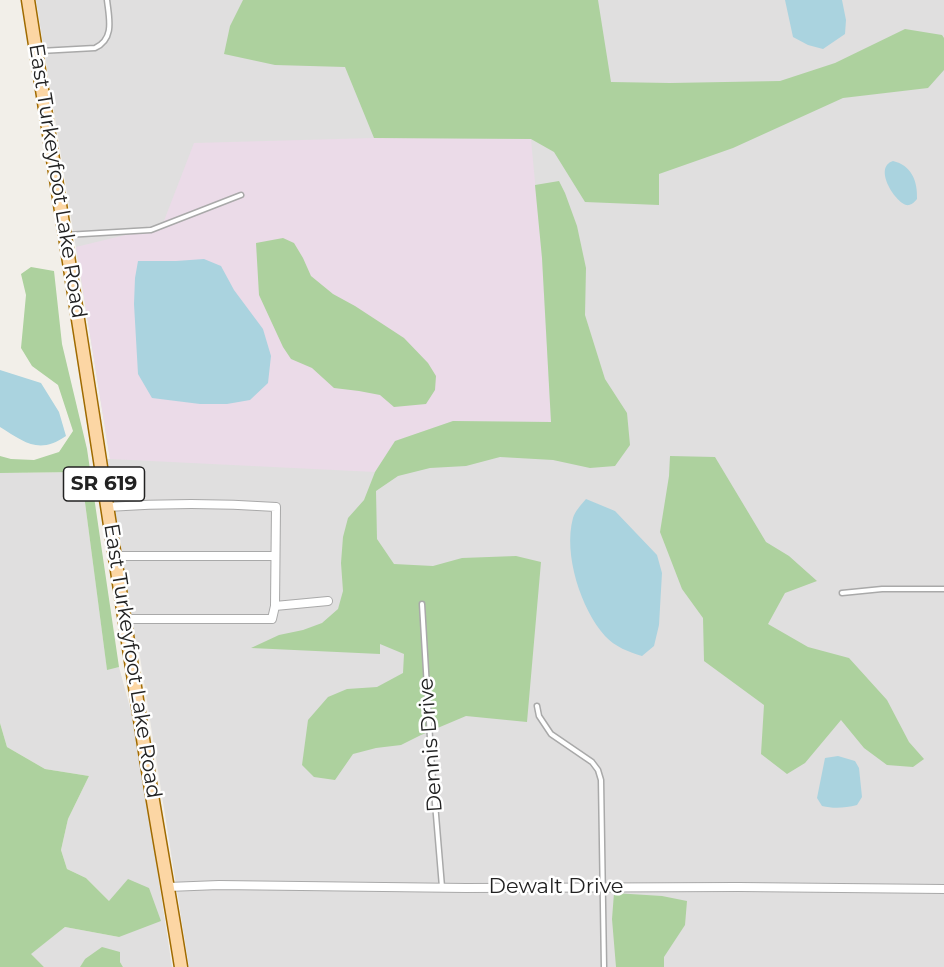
<!DOCTYPE html>
<style>
body{margin:0}
canvas{display:block;background:#f2efe9}
</style>
<canvas width="944" height="967"></canvas>
<script>
const c = document.querySelector('canvas').getContext('2d');
c.lineJoin = 'round';
function fill(path, color) { c.fillStyle = color; c.fill(path, 'evenodd'); }
function trace(path, color, width, dash) { c.strokeStyle = color; c.lineWidth = width; c.lineCap = dash ? 'butt' : 'round'; c.setLineDash(dash || []); c.stroke(path); }
function label(font, color, halo, rows, align = 'center') {
  c.font = font + ' Montserrat,sans-serif'; c.lineWidth = 5; c.setLineDash([]); c.textBaseline = 'middle'; c.strokeStyle = halo; c.fillStyle = color; for (const [text, x, y, turn = 0] of rows) {
    c.save(); c.translate(x, y); c.rotate((+turn || 0) * Math.PI / 180); c.textAlign = isNaN(turn) ? turn : align; if (halo) c.strokeText(text, 0, 0); c.fillText(text, 0, 0); c.restore();
  }
}
fill(new Path2D(`
 M36 0H944V967H189L138 644 129 643 100 459H110Z
 M81 472 107 669 119 667 136 730 172 967H123L120 962 85 959 80 967H44L30 954 65 927 119 937 109 901 86 878 67 869 61 850 68 819 89 776 45 769 7 747 0 723V473Z`), '#e0dfdf');
fill(new Path2D(`
 M374 138 531 139 542 258 551 422 453 421 395 441 375 472 110 459 76 247 162 226 194 143Z`), '#ebdbe8');
fill(new Path2D(`
 M243 0H598L611 82 670 83 780 81 835 63 905 29 942 35 944 38V70L928 88 843 98 733 148 659 174V205L585 202 554 152 531 139 374 138 345 67 275 65 224 54 230 26Z
 M559 181 565 193 577 226 586 268 585 315 605 379 627 413 630 445 615 466 590 468 553 460 500 457 466 466 430 468 398 476 376 491 377 539 394 564 433 566 462 558 516 556 541 562 527 722 466 716 421 735 401 745 376 748 353 754 335 780 314 777 302 765 308 720 328 697 347 689 377 687 403 673 404 654 380 644V654L251 648 279 635 303 630 322 623 338 609 343 591 341 563 343 537 348 518 364 500 375 472 395 441 453 421 551 422 542 258 535 185Z
 M283 238 294 243 303 258 311 276 333 294 355 306 404 338 428 363 436 376 435 390 426 404 394 407 380 395 359 391 334 388 312 368 291 359 283 347 259 295 256 243Z
 M31 267 54 271 62 344 87 449 119 667 107 670 81 472 0 473V456L11 459 34 460 59 452 73 431 58 385 32 366 21 348 26 295 21 274Z
 M670 456 715 457 766 542 789 556 817 581 785 593 768 624 808 647 849 658 887 700 909 742 924 759 913 767 887 765 864 748 841 720 805 763 787 774 761 754 764 705 704 661 703 618 682 589 660 532 669 476Z
 M0 723 7 747 45 769 89 776 68 819 61 850 67 869 86 878 109 901 128 879 149 888 161 921 119 937 65 927 31 954 44 967H0Z
 M614 893 662 896 687 901 685 925 664 957V967H616L612 919Z
 M102 947 120 952V962L123 967H80L85 959Z`), '#add19e');
fill(new Path2D(`
 M785 0H842L846 20 845 34 823 49 808 45 793 37Z
 M893 161C911 165 918 181 917 199 915 201 913 204 909 205 899 208 871 168 893 161Z
 M204 259 221 266 234 290 263 329 271 356 268 383 250 400 227 404H200L152 398 138 374 134 304 135 278 138 261H176Z
 M0 370 41 383 59 412 66 436C39 455 24 442 0 427Z
 M586 499 615 511 657 555 662 573 659 625 654 646 642 656C629 652 615 647 605 636 581 609 563 554 573 518 575 511 581 505 586 499Z
 M838 756 855 761 859 768 862 797 857 805C845 808 834 809 822 806L817 798 825 758Z`), '#aad3df');
const service = new Path2D(`
 M40 51 95 48C115 39 109 18 107 0
 M66 235 151 230 241 195
 M842 593 882 589H944
 M422 604 431 755 442 887
 M537 706 539 716 551 734 592 762 598 770 601 780 604 967`);
const minor = new Path2D(`
 M107 507C161 503 221 503 276 507L275 606 272 619H125
 M116 556H275
 M275 606 328 601
 M168 887 219 885 466 888 738 887 944 889`);
const primary = new Path2D(`
 M28 0C68 253 107 505 146 758 157 828 170 897 181 967`);
trace(service, '#a9a9a9', 7);
trace(minor, '#a9a9a9', 10);
trace(primary, '#a06b00', 15);
trace(service, '#fff', 4);
trace(minor, '#fff', 8);
trace(primary, '#fcd6a4', 12);
for (const [x, y, w] of [
 [104,484,81]
]) { const box = new Path2D(); box.roundRect(x - w / 2, y - 17, w, 34, 4.5); c.fillStyle = '#fff'; c.fill(box); trace(box, '#222', 1.5); }
label('bold 20px', '#222', null, [
 ["SR 619",104,484]
]);
label('21px', '#222', '#fff', [
 ["East Turkeyfoot Lake Road",57,181,81],
 ["East Turkeyfoot Lake Road",132,661,81],
 ["Dennis Drive",431,745,-94],
 ["Dewalt Drive",556,887]
]);
</script>
